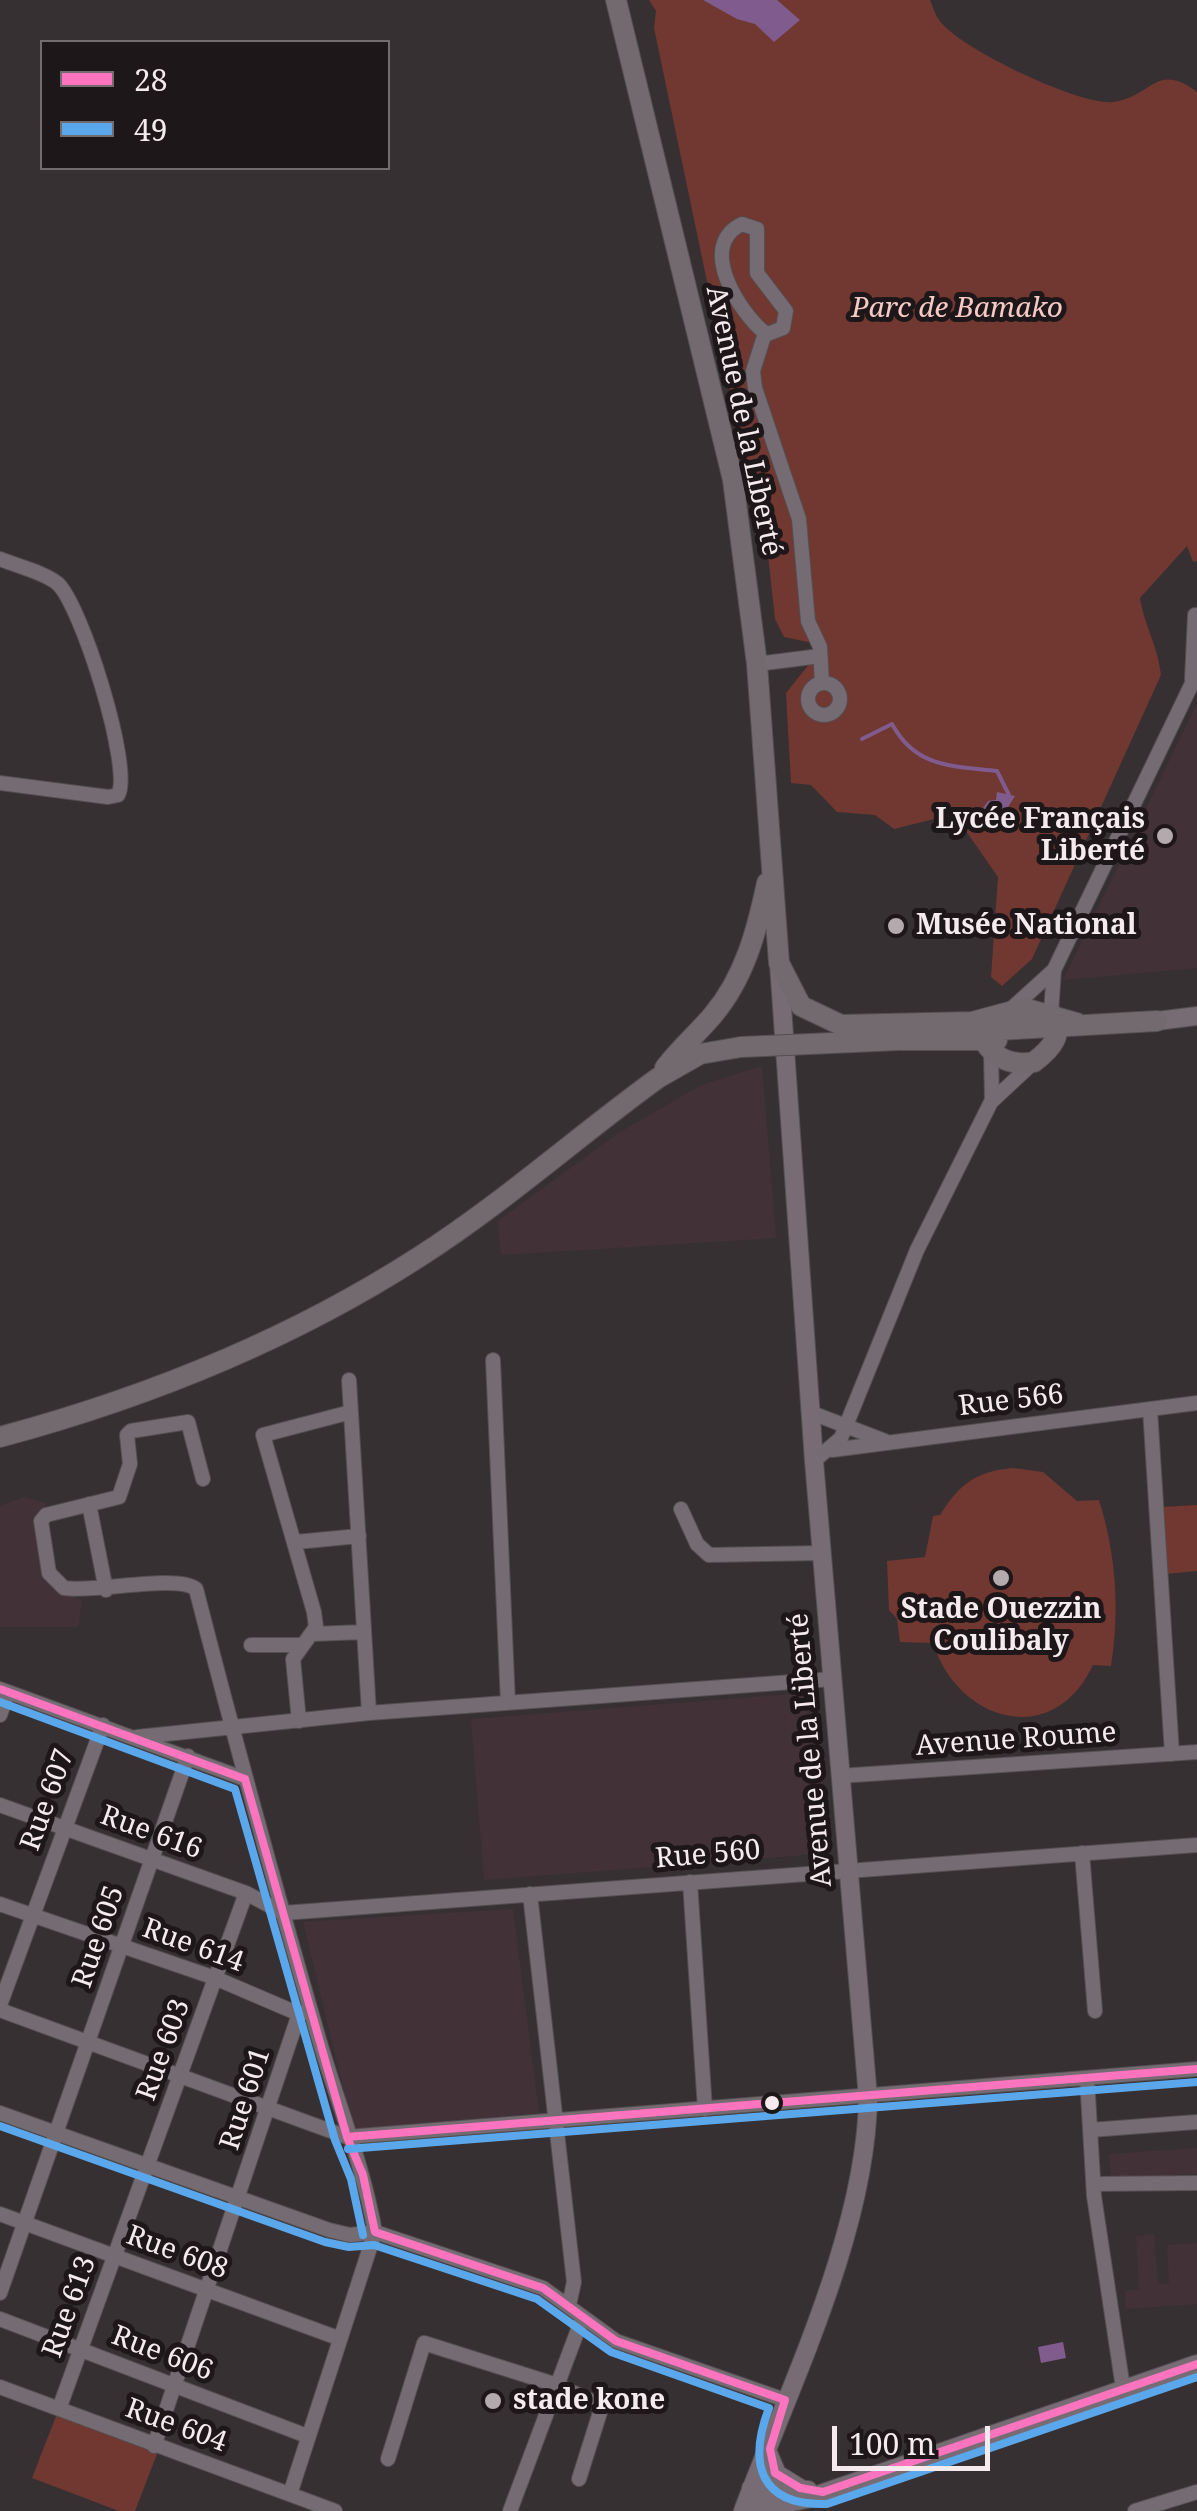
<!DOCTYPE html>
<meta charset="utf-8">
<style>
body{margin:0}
#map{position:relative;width:1197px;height:2511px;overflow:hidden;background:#363033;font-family:"Noto Serif",serif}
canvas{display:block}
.legend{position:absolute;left:40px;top:40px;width:350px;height:130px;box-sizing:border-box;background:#1d1719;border:2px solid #736c6f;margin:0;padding:12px 18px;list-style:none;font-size:30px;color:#f5ebef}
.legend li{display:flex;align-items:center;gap:20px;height:50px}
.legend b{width:50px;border:2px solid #736c6f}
.scale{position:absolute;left:832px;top:2426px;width:158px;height:45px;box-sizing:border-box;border:5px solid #f5ebef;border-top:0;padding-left:12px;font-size:30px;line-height:35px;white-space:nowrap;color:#f5ebef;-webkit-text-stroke:8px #1d1719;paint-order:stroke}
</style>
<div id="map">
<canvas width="1197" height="2511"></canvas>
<ul class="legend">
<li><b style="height:12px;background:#fc73be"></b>28</li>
<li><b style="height:12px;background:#5aa8eb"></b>49</li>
</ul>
<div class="scale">100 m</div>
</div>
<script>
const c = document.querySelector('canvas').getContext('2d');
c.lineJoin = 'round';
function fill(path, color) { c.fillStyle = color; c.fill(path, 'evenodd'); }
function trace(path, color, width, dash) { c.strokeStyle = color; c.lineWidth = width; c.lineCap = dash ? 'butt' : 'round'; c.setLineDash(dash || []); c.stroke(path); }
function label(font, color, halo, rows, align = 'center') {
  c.font = font + ' "Noto Serif",serif'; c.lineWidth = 10; c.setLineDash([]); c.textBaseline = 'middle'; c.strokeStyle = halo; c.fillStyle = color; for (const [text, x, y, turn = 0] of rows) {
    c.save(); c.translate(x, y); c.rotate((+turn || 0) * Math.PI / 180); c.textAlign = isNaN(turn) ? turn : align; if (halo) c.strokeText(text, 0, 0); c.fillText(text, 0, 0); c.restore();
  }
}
fill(new Path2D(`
 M1197 703V968L1063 980Z
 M762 1066 776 1238 501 1255 498 1221 617 1134 701 1085Z
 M24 1497 46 1503 37 1531 43 1559 51 1586 82 1600 78 1627H0V1506Z
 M806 1693 819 1854 484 1880 471 1719Z
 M513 1909 539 2113 353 2129 303 1922Z
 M1197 2148V2174L1111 2180 1109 2154Z
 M1154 2234 1158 2284 1169 2283 1167 2245 1197 2243V2304L1126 2309 1125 2291 1139 2289 1136 2236Z`), '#433138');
fill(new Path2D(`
 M649 0H930C933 7 935 15 940 21 959 48 1080 106 1113 102 1152 97 1156 61 1197 92V561L1193 562 1187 546 1140 598C1144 625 1158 646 1161 675L1032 959 1002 986 991 977 998 877 954 814 894 829 875 815 837 812 811 785 791 783 786 693 814 658 813 643 784 637 775 619 766 537 733 406 654 28 656 11Z
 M1013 1468 1043 1472 1077 1501 1099 1500C1116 1554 1120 1610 1111 1666L1093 1665C1053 1750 958 1722 933 1643L900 1642 897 1619 889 1610 887 1561 925 1557 933 1516 940 1515C959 1484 977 1471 1013 1468Z
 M1197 1505V1571L1165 1574 1160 1507Z
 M58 2411 159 2449 135 2511H119L32 2478Z`), '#713731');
fill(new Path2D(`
 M703 0H777L800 20 774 42 755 24 737 19Z
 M997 792 1015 796 1005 812 990 814 983 808 988 801 996 800Z
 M1063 2342 1066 2358 1041 2363 1038 2347Z`), '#805b8e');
trace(new Path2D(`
 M862 739 892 724C916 768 952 766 997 771L1009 795`), '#805b8e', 4);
const minor = new Path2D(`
 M765 335 783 328 786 311 757 273V229L742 224C696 246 740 313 765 333L753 371 755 388 799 519 808 621 820 647 822 683
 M0 559C17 566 43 572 57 583 81 603 133 769 118 795L108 797 0 783
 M757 664 820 656
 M1192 679 1195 615
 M808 699a16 16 0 1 1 32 0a16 16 0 1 1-32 0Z
 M1010 1010 1054 970
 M1051 1013 1054 970 1197 673
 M991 1052 992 1101
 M493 1360 508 1703
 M349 1380 369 1713
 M1150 1409 1172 1754
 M812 1413 885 1441
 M832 1450 1197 1403
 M814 1461 841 1438 917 1250 991 1102 1034 1062
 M203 1479 188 1422 131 1431 127 1435 130 1464 119 1497 46 1515 41 1521 49 1573 64 1588C96 1593 176 1574 196 1589 234 1737 274 1883 316 2029 335 2097 363 2163 375 2232L290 2494
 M89 1504 106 1590
 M681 1509 697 1544 709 1555 822 1553
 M296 1542 359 1536
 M312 1634 364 1632
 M251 1645H299
 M0 1689 245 1779
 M0 1715 8 1692
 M299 1721 293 1659 316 1627 314 1612 263 1435 351 1412
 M137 1737 369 1713 833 1679
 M839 1776 1197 1752
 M0 1805 246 1893 283 1913 1197 1845
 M1082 1853 1095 2011
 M690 1882 705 2109
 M530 1894 574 2282 569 2305
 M0 1904 215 1978 299 2014 304 2012
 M0 2005 103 1725
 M0 2010 347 2137 1197 2069
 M1087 2078 1094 2196 1123 2388
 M0 2113 329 2230 350 2235 375 2232 543 2288 616 2341 785 2400
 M1090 2130 1197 2122
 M1094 2184 1197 2183
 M0 2214 338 2338
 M0 2293 188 1756
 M0 2319 307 2436
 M0 2387 335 2511
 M59 2409 246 1893
 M154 2446 299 2014
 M388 2459 424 2343 557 2385 602 2406 579 2479
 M510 2511 582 2319
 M1135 2511 1197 2492`);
const major = new Path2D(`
 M1157 1021 1197 1016
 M766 2448 777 2474 803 2490
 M751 2488 808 2490
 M746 2503 779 2505 806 2499 1197 2364
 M743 2511C790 2385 866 2232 868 2098L814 1461 779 964`);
const highway = new Path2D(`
 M616 0 733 480 757 664 779 963 801 1006 841 1025 972 1022 1024 1008 1077 1023
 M980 1031 1157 1021
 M901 1040H997
 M984 1041C995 1059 1013 1066 1034 1062 1051 1049 1065 1034 1052 1014
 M810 1044 898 1040 916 1034
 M665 1068C679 1049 698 1033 713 1015 745 977 757 930 767 883
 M0 1437C149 1397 290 1340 419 1257 502 1204 578 1136 658 1078L700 1054 741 1047`);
trace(minor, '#544f51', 16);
trace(major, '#544f51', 20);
trace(highway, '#544f51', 22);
trace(minor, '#756c73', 14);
trace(major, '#776c74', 18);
trace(highway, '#726a6f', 20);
const highwayBridge = new Path2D(`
 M741 1047 810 1044`);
trace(highwayBridge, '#544f51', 22, []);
trace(highwayBridge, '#726a6f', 20);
trace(new Path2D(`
 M0 1689 245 1779
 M245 1779 347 2137 363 2175 375 2232 543 2288 616 2341 785 2400 770 2449 775 2473 800 2488 823 2492 1197 2364
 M347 2137 1197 2069`), '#fc73be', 8);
trace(new Path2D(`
 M0 1702 235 1789 335 2140 351 2179 363 2235
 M0 2126 325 2242 349 2247 374 2245 537 2299 611 2352 769 2408C748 2463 759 2506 827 2504L1197 2377
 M348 2149 1197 2082`), '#5aa8eb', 8);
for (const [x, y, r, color] of [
 [1165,836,10,"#b2aaad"],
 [896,926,10,"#b2aaad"],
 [1001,1578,10,"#b2aaad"],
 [772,2103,9,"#f5ebef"],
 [493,2401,10,"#b2aaad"]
]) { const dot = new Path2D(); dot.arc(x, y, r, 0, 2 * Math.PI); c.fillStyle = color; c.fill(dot); trace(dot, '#1d1719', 4); }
label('italic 28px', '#f6cac4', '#1d1719', [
 ["Parc de Bamako",957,309]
]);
label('28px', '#f5ebef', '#1d1719', [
 ["Avenue de la Liberté",743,421,78],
 ["Rue 566",1011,1401,-7],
 ["Avenue Roume",1016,1740,-4],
 ["Avenue de la Liberté",811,1750,-95],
 ["Rue 607",48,1800,-70],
 ["Rue 616",151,1833,20],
 ["Rue 560",708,1855,-5],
 ["Rue 605",99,1937,-71],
 ["Rue 614",193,1946,20],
 ["Rue 603",164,2050,-70],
 ["Rue 601",246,2099,-72],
 ["Rue 608",177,2253,20],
 ["Rue 613",70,2307,-70],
 ["Rue 606",162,2354,21],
 ["Rue 604",176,2426,20]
]);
label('bold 28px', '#f5ebef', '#1d1719', [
 ["Lycée Français",1145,820,"right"],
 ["Liberté",1145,852,"right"],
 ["Musée National",916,926],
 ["Stade Ouezzin",1001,1610,"center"],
 ["Coulibaly",1001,1642,"center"],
 ["stade kone",513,2401]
], 'left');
</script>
